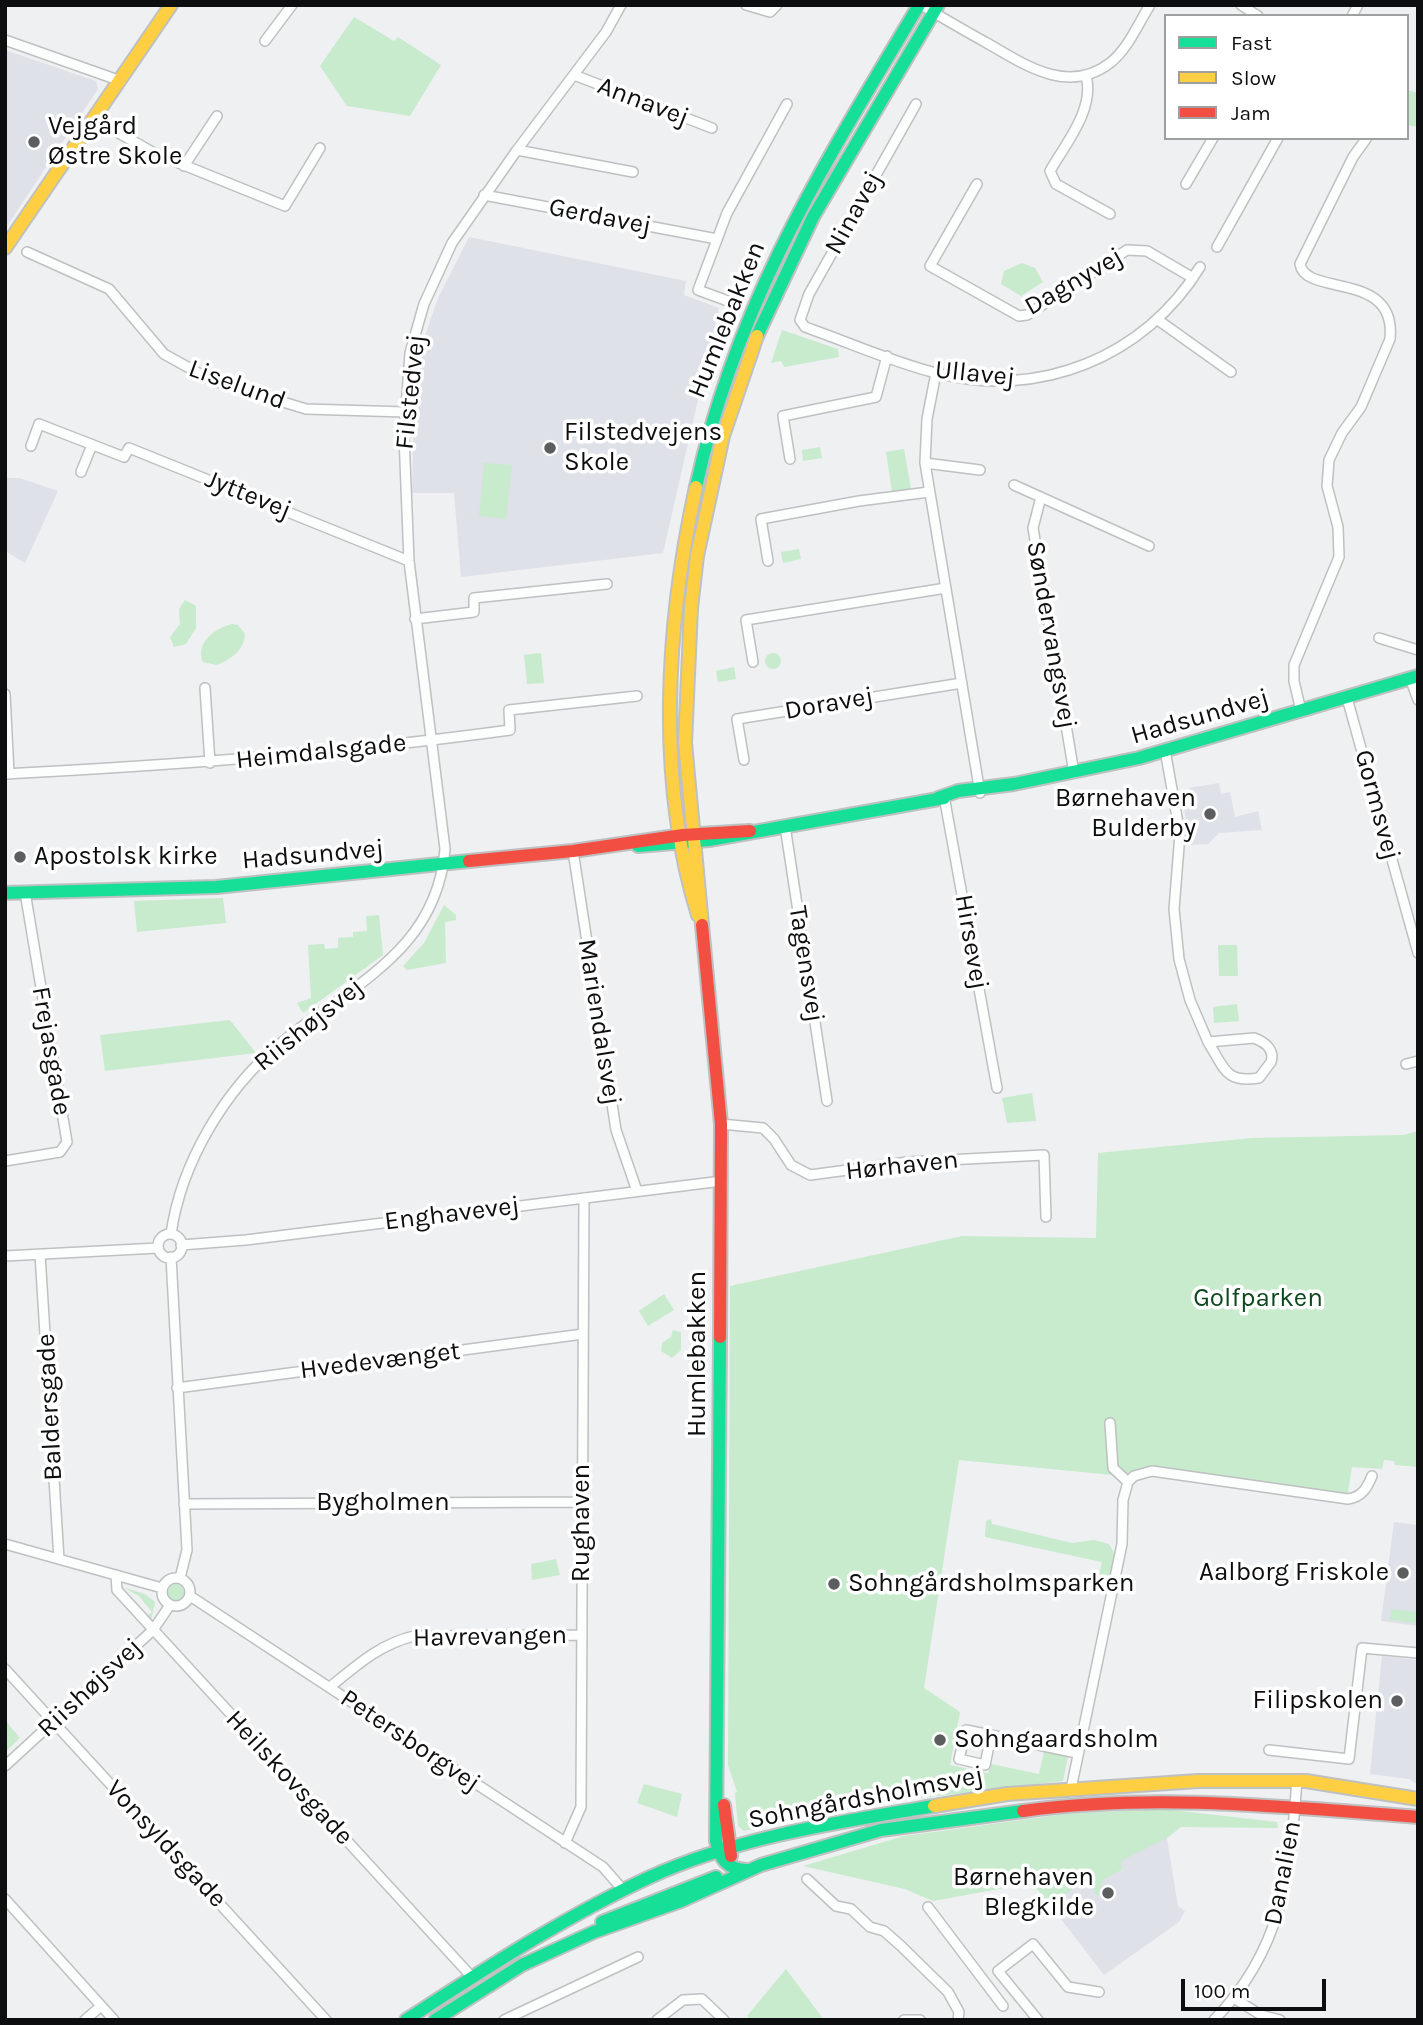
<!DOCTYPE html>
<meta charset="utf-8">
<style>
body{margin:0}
#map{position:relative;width:1423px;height:2025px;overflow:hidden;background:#eef0f2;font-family:Karla,sans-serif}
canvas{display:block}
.frame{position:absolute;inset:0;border:7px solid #0d0e0f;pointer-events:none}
.legend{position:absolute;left:1164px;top:14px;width:245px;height:126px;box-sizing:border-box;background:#fff;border:2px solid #9e9f9f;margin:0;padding:9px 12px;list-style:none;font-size:21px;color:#0d0e0f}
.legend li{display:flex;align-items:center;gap:14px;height:35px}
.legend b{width:35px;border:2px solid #9e9f9f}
.scale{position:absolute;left:1181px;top:1979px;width:145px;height:32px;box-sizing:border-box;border:4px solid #0d0e0f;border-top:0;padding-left:9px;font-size:21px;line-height:24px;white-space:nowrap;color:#0d0e0f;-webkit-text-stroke:5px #fff;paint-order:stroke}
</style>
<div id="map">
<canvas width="1423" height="2025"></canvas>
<div class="frame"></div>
<ul class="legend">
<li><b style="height:9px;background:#16e098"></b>Fast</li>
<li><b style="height:9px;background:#ffcf43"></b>Slow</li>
<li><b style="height:9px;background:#f24e42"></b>Jam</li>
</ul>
<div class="scale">100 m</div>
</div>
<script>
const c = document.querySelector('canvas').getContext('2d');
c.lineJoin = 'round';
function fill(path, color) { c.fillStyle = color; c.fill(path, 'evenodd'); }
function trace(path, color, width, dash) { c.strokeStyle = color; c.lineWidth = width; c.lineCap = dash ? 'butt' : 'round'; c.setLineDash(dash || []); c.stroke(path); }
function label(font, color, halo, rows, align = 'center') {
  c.font = font + ' Karla,sans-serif'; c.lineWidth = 7; c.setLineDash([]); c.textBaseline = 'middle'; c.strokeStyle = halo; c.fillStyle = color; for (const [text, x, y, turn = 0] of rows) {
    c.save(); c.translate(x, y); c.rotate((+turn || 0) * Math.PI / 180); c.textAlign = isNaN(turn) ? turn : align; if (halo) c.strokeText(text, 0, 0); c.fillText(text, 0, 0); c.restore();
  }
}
fill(new Path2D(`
 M5 50 96 81 98 89 5 229Z
 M469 237 686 281 684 295 719 308 663 553 461 577 454 493H412L414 403 423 342 438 298Z
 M5 478H19L58 491 25 563 7 552Z
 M1219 783 1221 794 1230 792 1235 817 1258 811 1262 830 1219 833 1208 844 1186 845 1188 832 1182 797 1190 795 1189 788Z
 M1394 1522 1418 1525V1626L1381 1621Z
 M1382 1656 1418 1660V1785L1409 1779 1370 1774Z
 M1164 1820 1178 1906 1185 1911 1179 1922 1104 1975 1028 1876Z`), '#dee1e8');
fill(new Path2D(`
 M354 17 394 41 398 37 441 65 410 116 347 106 320 66Z
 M1407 90 1418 93V127L1407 125Z
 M1022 263 1035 268 1043 282 1021 296 1001 284 1004 271Z
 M782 330 838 349 839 357 784 367 781 361 771 363Z
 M820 447 822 458 803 461 802 450Z
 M904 449 911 489 892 492 886 452Z
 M484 463 512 465 506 519 479 516Z
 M799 549 801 559 783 563 781 552Z
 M185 600 196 606V628L186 644 174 647 170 637 180 624 179 609Z
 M232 624 238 625 245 634C244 651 230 660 216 665L203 662C195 643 215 628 232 624Z
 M765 661a8 8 0 1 1 16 0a8 8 0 1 1-16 0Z
 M541 653 544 683 527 684 524 655Z
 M734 667 736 679 718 682 716 671Z
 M223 898 226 923 137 932 134 901Z
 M444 905 456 915V920L445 922 446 963 407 970 403 966 424 943Z
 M379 915 383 955 303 1013 297 1003 311 998 308 945 324 944 325 949 338 948V938L353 937V932L367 931 366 916Z
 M1218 945H1237L1238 976H1219Z
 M1237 1004 1239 1021 1214 1023 1213 1007Z
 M230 1020 256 1053 105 1071 100 1035Z
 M1032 1093 1036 1121 1007 1123 1002 1098Z
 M1418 1131V1467L1395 1465 1394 1461 1384 1460 1382 1469 1352 1467 1347 1498 1153 1468H1139L1123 1476 959 1460 924 1688 960 1712 950 1765 988 1773 991 1764 1039 1774 1044 1752 1068 1756 1063 1781 863 1805 744 1831 738 1826 735 1793 737 1792 728 1765 730 1286 962 1236 1096 1238 1098 1153 1252 1138 1403 1135Z
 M664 1294 674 1310 648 1326 639 1311Z
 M673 1330 681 1332V1350L672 1358 661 1351 662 1343 671 1337Z
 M991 1519 992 1524 1072 1543 1094 1540 1109 1544 1116 1557 1109 1578 1099 1576 1102 1562 985 1537 986 1521Z
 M556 1559 560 1575 532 1580 531 1564Z
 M167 1593a9 9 0 1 1 18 0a9 9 0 1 1-18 0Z
 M125 1588 145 1594 155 1602 151 1621 146 1617 152 1612 139 1596Z
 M1391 1609 1417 1612 1416 1623 1390 1620Z
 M5 1720 20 1738 5 1752Z
 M644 1784 682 1794 677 1817 637 1803Z
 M1163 1809 1277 1822 1278 1828 1181 1827 1167 1838 1121 1861 1122 1869 1103 1880 1097 1897 1087 1877 1051 1906 1032 1883 933 1901 905 1889 803 1866 904 1836 1065 1814Z
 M786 1969 824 2020H750L747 2016Z`), '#c8eacd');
const street = new Path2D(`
 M746 5 770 12 777 5
 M921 5C943 18 965 31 987 43 1025 65 1068 95 1110 63 1128 49 1138 24 1150 5
 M1241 5 1258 16
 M1352 16 1358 5
 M5 40 118 80
 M265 41 292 5
 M574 75 712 128
 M1086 76C1095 109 1066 143 1050 171L1056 184 1110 214
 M916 104 809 294 800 320 805 327C848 342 892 362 936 373 1039 400 1145 357 1200 267
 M94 119 154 153 285 206 320 148
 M517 150 633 172
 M184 166 217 116
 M977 184 930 266 1019 316 1027 315 1127 250 1147 251 1193 278
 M1186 184 1213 138
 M484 195 717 239
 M1217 247 1278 138
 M27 252 109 289 164 354 211 380 306 409 405 412
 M728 301 698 290 727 213 787 104
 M1158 320 1231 372
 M936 373 927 419 925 463 980 793
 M31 446 39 424 124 457 129 448 409 561
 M790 459 783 416 876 397 887 356
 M925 463 980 470
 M81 472 92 445
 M1014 485 1149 546
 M1041 497 1033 528 1074 773
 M768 561 761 519 859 501 929 492
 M415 619 474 612V598L607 584
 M1379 638 1418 650
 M753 662 746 620 946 588
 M1410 678 1418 700
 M205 688 210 763
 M5 694 9 774
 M1347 698 1418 953
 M1301 711 1294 681V665L1339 557 1338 527 1327 486 1329 460 1342 433 1361 407 1390 339C1397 270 1305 297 1300 264L1353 157 1366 139
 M1165 750 1180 834 1174 909 1179 959 1190 1000 1208 1042
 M744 760 737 719 962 683
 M5 774C174 765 342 753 510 730L509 710 637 696
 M944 796 997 1088
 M785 826 827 1101
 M573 851 616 1130 637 1191
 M1254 1038C1265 1042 1275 1050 1271 1062L1259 1078C1225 1083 1225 1069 1208 1042Z
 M1406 1064 1418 1061
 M721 1124 763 1128 774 1139 791 1165 810 1175 908 1162 1044 1155 1046 1217
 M5 1161 60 1152 67 1142 25 892
 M171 1234C181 1163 225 1089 280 1044 350 985 437 952 445 849L409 561 404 436 410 353 424 304 452 243 517 150 606 32 621 5
 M158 1246a12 12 0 1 1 24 0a12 12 0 1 1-24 0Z
 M181 1245 246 1240 722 1181
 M40 1254 59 1559
 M5 1256 158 1248
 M171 1257 187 1550 180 1578
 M177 1388 583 1334
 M1110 1423 1113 1468 1128 1482
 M184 1504 582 1502
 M5 1544 162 1588
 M116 1575 117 1590 471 1976
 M162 1592a14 14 0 1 1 28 0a14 14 0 1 1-28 0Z
 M190 1596 603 1867 624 1891
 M5 1669 326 2020
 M330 1687C357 1665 380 1644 414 1636L582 1635
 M991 1735 985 1765 959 1759 966 1730 1077 1753
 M1269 1750 1349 1759 1362 1648 1418 1653
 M5 1766 153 1630 170 1605
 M1071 1789 1122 1544 1123 1500 1128 1482 1134 1476 1152 1471 1348 1499C1362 1497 1367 1488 1372 1476
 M565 1843 581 1807 584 1198
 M807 1879 836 1906 851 1909 870 1927 884 1931 900 1945 948 1992 959 2012 958 2020
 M5 1899 114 2020
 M928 1907 1003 2006
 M1235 1999 1261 2015 1280 2020
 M85 2020 101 2006
 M504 2020 638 1957
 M657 2020 683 2000 702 1999 724 2020
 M904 2020H920
 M1038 2020 998 1971 1033 1944 1068 1987 1099 1992
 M1214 2020C1283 1949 1290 1874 1297 1780`);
const fast = new Path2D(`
 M757 336 813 217 938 5
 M696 487C736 303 824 164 919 5
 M938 798 958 791 1014 784 1139 758 1418 676
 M638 846 709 840 944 798
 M5 893 216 887 469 861
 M720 1337 716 1841C720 1859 727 1869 746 1870
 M602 1922 716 1877
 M406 2020C485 1969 564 1917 650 1877 738 1837 839 1822 934 1806
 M435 2020 522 1965 594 1932 681 1901 761 1865 881 1830 1023 1811`);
const slow = new Path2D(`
 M5 248 171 5
 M696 487C666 624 656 780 698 915
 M702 925 685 743 691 608 697 556 723 436 757 336
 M934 1806 1007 1794 1198 1781H1306L1418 1799`);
const jam = new Path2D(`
 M469 861 573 851 683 835 750 831
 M702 925 721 1124 720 1337
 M724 1805 731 1856
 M1023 1811C1155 1793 1286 1807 1418 1817`);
trace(street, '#bec0c1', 12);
trace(fast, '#bec0c1', 16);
trace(slow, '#bec0c1', 16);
trace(jam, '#bec0c1', 16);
trace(street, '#fcfdfd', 9);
trace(fast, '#16e098', 12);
trace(slow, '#ffcf43', 12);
trace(jam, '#f24e42', 12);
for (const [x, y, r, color] of [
 [34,142,7,"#5c5d5e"],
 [550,448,7,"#5c5d5e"],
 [1210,814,7,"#5c5d5e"],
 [20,857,7,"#5c5d5e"],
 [1403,1573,7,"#5c5d5e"],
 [834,1584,7,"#5c5d5e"],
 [1397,1701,7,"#5c5d5e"],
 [940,1740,7,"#5c5d5e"],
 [1108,1893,7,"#5c5d5e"]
]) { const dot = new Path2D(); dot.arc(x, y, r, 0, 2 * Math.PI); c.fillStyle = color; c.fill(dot); trace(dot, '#fff', 2.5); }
label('26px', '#0d0e0f', '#fff', [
 ["Annavej",643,102,21],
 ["Ninavej",854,213,-61],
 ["Gerdavej",600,217,11],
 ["Dagnyvej",1074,282,-30],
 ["Humlebakken",727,320,-68],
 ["Ullavej",975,374,6],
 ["Liselund",237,385,20],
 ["Filstedvej",411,392,-84],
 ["Jyttevej",248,495,22],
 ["Søndervangsvej",1051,635,80],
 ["Doravej",829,704,-10],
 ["Hadsundvej",1200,717,-16],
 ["Heimdalsgade",321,752,-6],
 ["Gormsvej",1377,805,75],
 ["Hadsundvej",313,855,-5],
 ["Hirsevej",971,942,80],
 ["Tagensvej",806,964,81],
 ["Mariendalsvej",599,1022,81],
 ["Riishøjsvej",309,1025,-39],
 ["Frejasgade",51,1051,80],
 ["Hørhaven",902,1166,-6],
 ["Enghavevej",452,1214,-7],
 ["Humlebakken",698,1354,-90],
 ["Hvedevænget",380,1361,-7],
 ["Baldersgade",50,1407,-93],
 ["Bygholmen",383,1503],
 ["Rughaven",582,1523,-90],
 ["Havrevangen",490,1637,-1],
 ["Riishøjsvej",90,1688,-43],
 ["Petersborgvej",410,1741,34],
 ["Heilskovsgade",289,1778,47],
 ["Sohngårdsholmsvej",866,1798,-11],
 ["Vonsyldsgade",166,1844,47],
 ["Danalien",1283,1873,-79]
]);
label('26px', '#0d0e0f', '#fff', [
 ["Vejgård",48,127],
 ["Østre Skole",48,157],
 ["Filstedvejens",564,433],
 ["Skole",564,463],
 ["Børnehaven",1196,799,"right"],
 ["Bulderby",1196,829,"right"],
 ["Apostolsk kirke",34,857],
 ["Aalborg Friskole",1389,1573,"right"],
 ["Sohngårdsholmsparken",848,1584],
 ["Filipskolen",1383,1701,"right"],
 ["Sohngaardsholm",954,1740],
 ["Børnehaven",1094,1878,"right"],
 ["Blegkilde",1094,1908,"right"]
], 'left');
label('26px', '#0e481d', '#fff', [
 ["Golfparken",1258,1299]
]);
</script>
